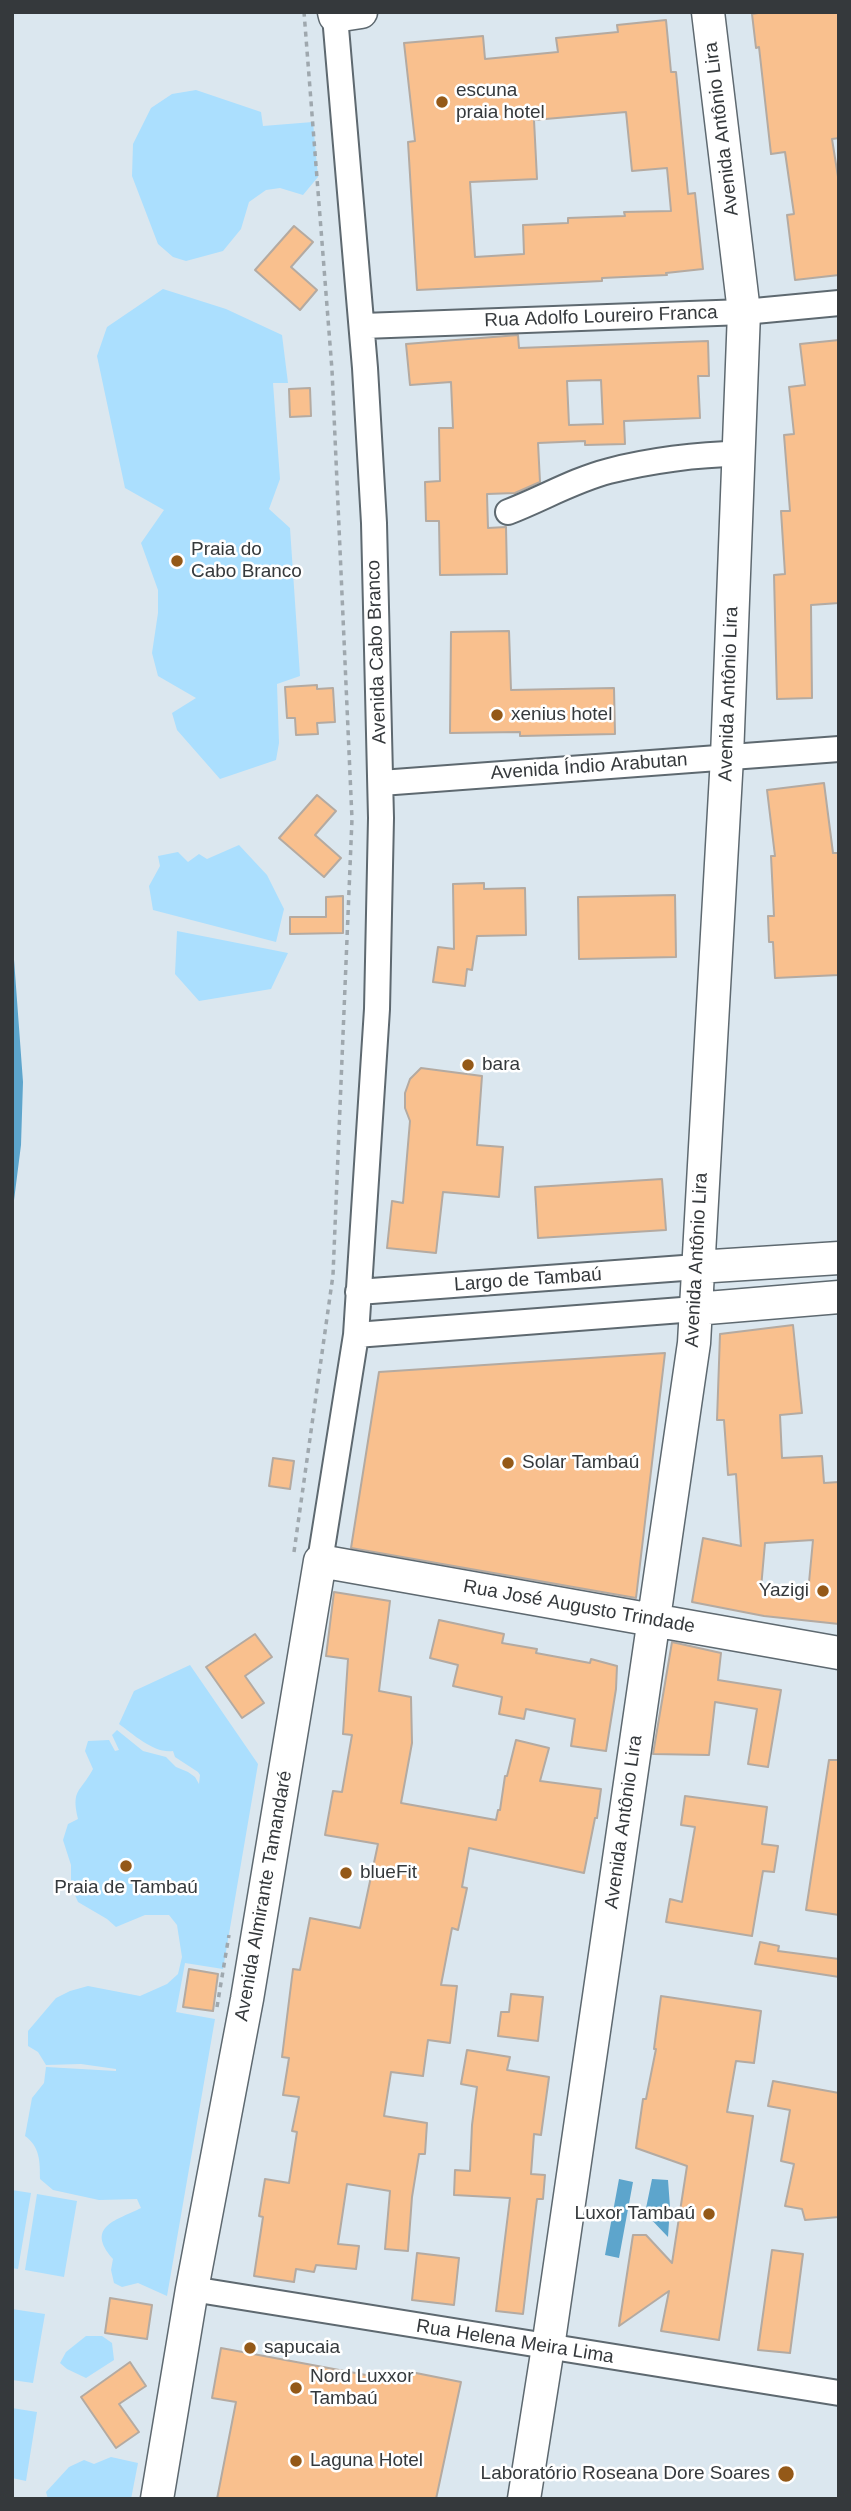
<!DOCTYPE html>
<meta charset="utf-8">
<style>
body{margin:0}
#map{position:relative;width:851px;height:2511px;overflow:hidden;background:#dbe7ef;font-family:Arial,sans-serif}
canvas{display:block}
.frame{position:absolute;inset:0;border:14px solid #35393c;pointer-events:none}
</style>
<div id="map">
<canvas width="851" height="2511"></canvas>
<div class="frame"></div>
</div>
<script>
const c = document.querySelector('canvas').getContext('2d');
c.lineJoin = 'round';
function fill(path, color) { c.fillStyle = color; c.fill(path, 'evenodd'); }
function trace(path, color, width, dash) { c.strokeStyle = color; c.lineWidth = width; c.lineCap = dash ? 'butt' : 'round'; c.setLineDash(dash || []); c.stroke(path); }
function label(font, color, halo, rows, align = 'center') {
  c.font = font + ' Arial,sans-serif'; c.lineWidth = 5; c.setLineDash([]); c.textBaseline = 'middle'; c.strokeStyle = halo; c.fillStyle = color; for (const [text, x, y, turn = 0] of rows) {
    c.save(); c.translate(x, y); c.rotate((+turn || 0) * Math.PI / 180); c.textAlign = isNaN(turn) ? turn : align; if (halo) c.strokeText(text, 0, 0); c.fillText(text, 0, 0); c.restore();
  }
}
fill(new Path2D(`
 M196 90 261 112 263 126 313 122 318 177 303 195 280 188 266 190 249 202 241 229 223 251 186 261 173 257 158 244 132 176 133 144 151 108 172 94Z
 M163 289 226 309 282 335 288 383H273L280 479 269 509 290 528 300 676 277 684 279 743 276 760 220 779 177 730 172 713 196 698 158 676 152 653 158 613V590L141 543 164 510 125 488 97 356 107 327Z
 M239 845 267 875 284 909 276 942 153 910 149 886 160 866 158 856 178 852 188 862 199 854 207 859Z
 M177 931 288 953 271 989 199 1001 175 974Z
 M190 1665 258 1764 223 1969 185 1963 176 2012 215 2019 167 2296 138 2283 122 2287 114 2283 111 2270 113 2259C84 2226 118 2220 141 2208L137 2199 99 2200 53 2190 40 2179C40 2161 40 2147 25 2136L32 2098 44 2083 46 2067 116 2071V2069L81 2064 46 2065 38 2052 28 2046V2031L56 1998 70 1991 88 1986 140 1996 167 1984 178 1974 182 1957 177 1925 169 1915H145L116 1927 107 1919 78 1902 71 1886V1865L63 1840 68 1824 78 1819C71 1789 80 1793 93 1769L85 1751 88 1741 109 1740 115 1751 119 1750 112 1735 117 1730 143 1751 166 1757 176 1767 188 1772 195 1777 199 1784 200 1775 198 1772 175 1757 173 1751C155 1754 134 1735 119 1724L134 1691Z
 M12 2190 31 2193 18 2269 12 2268Z
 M37 2194 77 2201 64 2277 25 2270Z
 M12 2309 45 2314 33 2383 12 2380Z
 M86 2336H102L112 2343 114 2360 86 2378 67 2369 60 2363 66 2352Z
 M12 2408 37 2412 26 2481 12 2478Z
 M111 2457 138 2463 131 2499H48L46 2492 69 2467 84 2460 94 2464Z`), '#abdffe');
fill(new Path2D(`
 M12 932 23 1082 21 1145 12 1216Z
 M619 2179 633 2182 619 2258 605 2255Z
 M652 2179 668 2180 670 2207 668 2237 645 2213Z`), '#5da5cc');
const building = new Path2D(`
 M764 12H839V138L832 139 839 183V275L795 280 787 215 794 214 785 152 771 154 759 47 756 48 752 14Z
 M666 20 671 72H676L688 194 695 193 703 269 666 273 667 275 602 278V281L417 290 408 142 415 141 404 43 483 36 485 59 558 52 556 38 618 32 617 25ZM626 112 632 171 667 168 671 211 624 212 625 216 568 218V223L523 225 524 254 475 257 470 182 537 179 534 120Z
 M294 226 313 242 291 267 317 290 300 310 255 270Z
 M518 335 519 348 708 341 709 376H698L700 418 624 421 625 444 585 445V441L538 443 540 482 515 493 487 494 488 528 506 527 507 574 440 575 439 521H426L425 482 440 481 439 428H453L451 382 410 385 406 344ZM601 380 603 424 569 425 567 381Z
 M839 340V603L811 605 812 698 777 699 774 575 785 574 781 511H790L784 435 794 434 789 387 805 385 800 344Z
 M310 388 311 416 290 417 289 389Z
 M509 631 511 690 614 688 615 734 520 736V732L450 733 451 632Z
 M317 685V689L333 688 335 722 317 723 318 734 296 735 295 718H287L285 687Z
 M824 783 833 853H839V975L775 978 773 942H769L768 916H774L771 856H775L767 790Z
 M317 795 336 811 315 835 341 858 324 877 279 838Z
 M484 883V889L525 888 526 935 477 936 472 970 467 969 465 986 433 982 438 947 454 949 453 884Z
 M675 895 676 957 579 959 578 897Z
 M343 896V933L290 934V917H326V897Z
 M421 1068 482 1076 477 1145 503 1147 499 1197 443 1192 436 1253 387 1248 392 1201 403 1203 410 1121 405 1108V1093L410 1079Z
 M662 1179 666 1230 538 1238 535 1187Z
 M793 1325 802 1413 780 1415 782 1458 822 1456 824 1483 839 1482V1624L764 1616 692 1602 703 1538 741 1546 736 1474 728 1475 724 1420H717L720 1334ZM813 1540 808 1593 761 1588 765 1543Z
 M665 1353 636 1598 351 1548 379 1372Z
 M273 1458 294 1461 290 1489 269 1486Z
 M334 1592 390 1601 379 1691 411 1697 412 1743 401 1803 496 1820 498 1810H500L505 1776H507L516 1740 549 1748 540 1781 601 1789 597 1818H595L584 1873 469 1848 462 1887 467 1888 458 1930 452 1928 441 1985 457 1986 450 2043 428 2040 423 2076 391 2072 384 2116 427 2123 425 2154H419L412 2197 408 2251 385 2249 390 2191 347 2184 338 2244 359 2246 356 2269 316 2265 314 2272 296 2269 294 2282 254 2276 263 2217 259 2216 265 2179 289 2183 297 2132 292 2131 299 2097 283 2095 289 2058 282 2057 293 1969 300 1970 310 1918 360 1928 378 1844 325 1835 333 1791 342 1792 352 1735 343 1734 348 1659 326 1656Z
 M439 1620 504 1634 502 1643 537 1649 536 1653 590 1663 591 1659 617 1666 616 1689 606 1751 571 1746 575 1719 526 1709 524 1719 499 1714 502 1697 453 1686 458 1665 430 1658Z
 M255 1634 272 1657 245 1676 264 1703 242 1718 206 1667Z
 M672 1642 721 1653 718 1680 781 1690 768 1767 748 1764 757 1709 715 1702 709 1755 653 1754Z
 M829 1760H839V1915L806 1910Z
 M685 1796 767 1807 762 1844 778 1846 774 1872 763 1871 752 1936 666 1922 670 1899 682 1902 695 1827 681 1825Z
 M760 1942 779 1946 778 1951 839 1959V1977L755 1964Z
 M189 1969 218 1974 213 2011 183 2007Z
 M511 1994 543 1997 538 2041 498 2036 501 2012H509Z
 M661 1996 761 2011 754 2063 736 2061 727 2112 753 2116 719 2340 661 2331 669 2291 619 2326 633 2235H646L672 2263 687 2166 636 2148 643 2099H646L656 2049H654Z
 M467 2050 510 2057 507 2070 549 2077 541 2135 534 2134 531 2174 545 2175 543 2199H537L523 2314 496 2311 510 2198 454 2195 455 2170 470 2171 472 2125 477 2087 461 2084Z
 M773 2081 839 2093V2217L805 2220 802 2209 785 2206 794 2164 781 2161 790 2110 768 2106Z
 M772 2250 803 2254 790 2353 758 2350Z
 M417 2253 459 2258 454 2305 412 2300Z
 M110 2298 152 2305 147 2339 105 2333Z
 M221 2348 409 2383 411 2372 461 2382 436 2499H217L236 2402 212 2398Z
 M130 2362 146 2386 119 2404 139 2432 116 2448 81 2397Z`);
fill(building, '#f9c08e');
trace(building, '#b4aaa1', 2);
const minor = new Path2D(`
 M363 326 744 312 839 303
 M508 512C542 499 574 480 609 471 648 461 698 454 738 454
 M381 783 839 749
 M358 1292 697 1267
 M356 1335 695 1309
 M320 1561 356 1335 377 1009 381 818 374 523 365 368 335 16
 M192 2289 839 2393`);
const major = new Path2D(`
 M334 12 335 16 361 12
 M697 1267 839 1258
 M695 1309 839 1297
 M157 2499 192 2289 247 1999 320 1561 839 1653
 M524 2499 548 2347 694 1343 727 757 744 312 708 12`);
trace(minor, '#5e6970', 28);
trace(major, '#5e6970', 35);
trace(new Path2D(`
 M294 1552 333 1275 352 819 332 370 304 12
 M217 2007 229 1935`), '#9fa8ae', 3.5, [5, 5]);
trace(minor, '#fff', 24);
trace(major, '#fff', 32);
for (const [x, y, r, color] of [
 [442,102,7,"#945918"],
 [177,561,7,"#945918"],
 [497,715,7,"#945918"],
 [468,1065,7,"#945918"],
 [508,1463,7,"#945918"],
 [823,1591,7,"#945918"],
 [126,1866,7,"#945918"],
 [346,1873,7,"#945918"],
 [709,2214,7,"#945918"],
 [250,2348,7,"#945918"],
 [296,2388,7,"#945918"],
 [296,2461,7,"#945918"],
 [786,2474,9,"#945918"]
]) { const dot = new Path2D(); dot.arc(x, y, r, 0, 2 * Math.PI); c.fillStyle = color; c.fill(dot); trace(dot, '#fff', 2.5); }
label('19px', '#35393c', '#fff', [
 ["escuna",456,91],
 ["praia hotel",456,113],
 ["Praia do",191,550],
 ["Cabo Branco",191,572],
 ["xenius hotel",511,715],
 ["bara",482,1065],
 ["Solar Tambaú",522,1463],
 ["Yazigi",809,1591,"right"],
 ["blueFit",360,1873],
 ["Praia de Tambaú",126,1888,"center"],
 ["Luxor Tambaú",695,2214,"right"],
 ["sapucaia",264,2348],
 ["Nord Luxxor",310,2377],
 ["Tambaú",310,2399],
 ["Laguna Hotel",310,2461],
 ["Laboratório Roseana Dore Soares",770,2474,"right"]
], 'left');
label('19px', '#35393c', '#fff', [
 ["Avenida Antônio Lira",722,129,-97],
 ["Rua Adolfo Loureiro Franca",601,317,-2],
 ["Avenida Cabo Branco",377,652,-92],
 ["Avenida Antônio Lira",729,694,-88],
 ["Avenida Índio Arabutan",589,767,-4],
 ["Avenida Antônio Lira",697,1260,-87],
 ["Largo de Tambaú",528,1280,-4],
 ["Rua José Augusto Trindade",579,1607,10],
 ["Avenida Antônio Lira",624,1822,-82],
 ["Avenida Almirante Tamandaré",264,1896,-80],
 ["Rua Helena Meira Lima",515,2342,9]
]);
</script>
